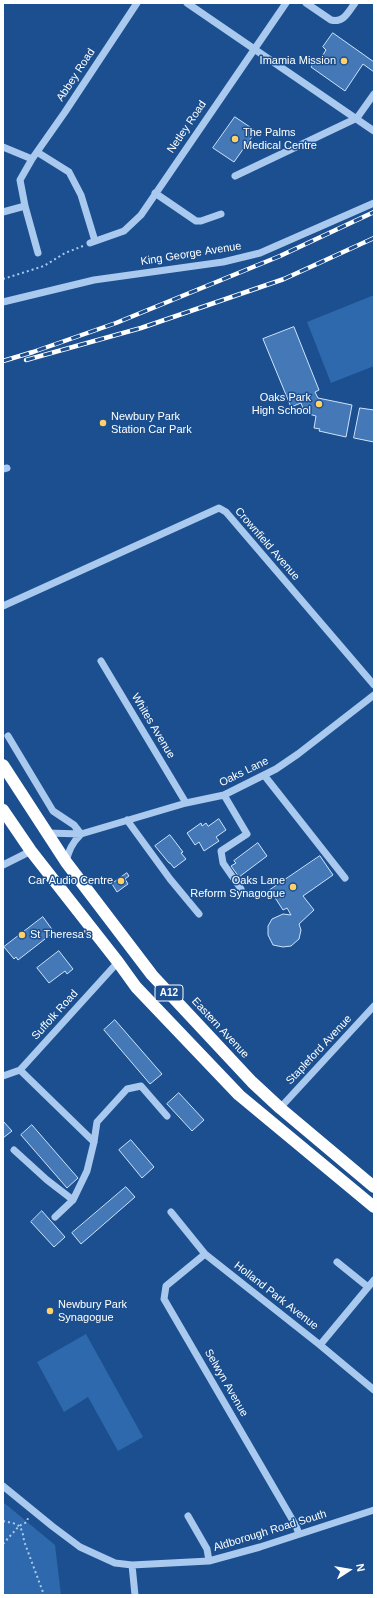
<!DOCTYPE html>
<style>
body{margin:0}
#map{position:relative;width:377px;height:1598px;overflow:hidden;background:#1b4f8f;font-family:Arial,sans-serif}
canvas{display:block}
.frame{position:absolute;inset:0;border:4px solid #fff;pointer-events:none}
.north{position:absolute;left:329px;top:1550px;width:40px;height:40px;-webkit-text-stroke:3px #1b4f8f;paint-order:stroke;rotate:78deg;font-size:11px;font-weight:700;line-height:16px;text-align:center;color:#fff}
.north::after{content:'';display:block;margin:auto;width:14px;height:18px;background:#fff;clip-path:polygon(50% 0,100% 100%,50% 72%,0 100%)}
</style>
<div id="map">
<canvas width="377" height="1598"></canvas>
<div class="frame"></div>
<div class="north">N</div>
</div>
<script>
const c = document.querySelector('canvas').getContext('2d');
c.lineJoin = 'round';
function fill(path, color) { c.fillStyle = color; c.fill(path, 'evenodd'); }
function trace(path, color, width, dash) { c.strokeStyle = color; c.lineWidth = width; c.lineCap = dash ? 'butt' : 'round'; c.setLineDash(dash || []); c.stroke(path); }
function label(font, color, halo, rows, align = 'center') {
  c.font = font + ' Arial,sans-serif'; c.lineWidth = 3; c.setLineDash([]); c.textBaseline = 'middle'; c.strokeStyle = halo; c.fillStyle = color; for (const [text, x, y, turn = 0] of rows) {
    c.save(); c.translate(x, y); c.rotate((+turn || 0) * Math.PI / 180); c.textAlign = isNaN(turn) ? turn : align; if (halo) c.strokeText(text, 0, 0); c.fillText(text, 0, 0); c.restore();
  }
}
fill(new Path2D(`
 M374 295V366L331 383 307 322Z
 M86 1334 143 1437 118 1451 88 1397 64 1412 37 1362Z
 M3 1502 55 1545 61 1595H3Z`), '#2e69ad');
const building = new Path2D(`
 M333 33 374 62V72L363 64 345 91 311 67 316 59 319 61 326 50 323 47Z
 M235 117 256 131 234 162 213 148Z
 M294 327 319 390 315 392 318 398 352 405 346 437 319 431 320 429 314 428 316 416 305 413 301 403 291 407 263 339Z
 M360 408 374 410V442L354 438Z
 M219 819 226 830 216 837 219 841 204 851 199 842 195 845 187 833 201 823 202 826 206 823 208 826Z
 M170 835 183 852 181 853 186 859 174 868 170 863H169L155 846Z
 M258 843 267 856 239 877 231 866 236 863 234 861Z
 M320 856 333 875 303 896 314 910 299 924 301 930 299 939 291 946 283 947 273 945 268 935V926L272 919 283 914 291 915 287 908 283 910 270 890Z
 M127 873 129 876 125 879 128 884 117 892 112 884Z
 M43 917 54 932 18 960 16 957 14 959 4 947Z
 M59 951 73 969 67 974 65 971 49 983 37 968Z
 M115 1020 162 1074 150 1084 104 1030Z
 M179 1093 204 1120 192 1131 167 1104Z
 M3 1121 12 1131 3 1138Z
 M32 1125 78 1178 67 1188 21 1135Z
 M131 1140 154 1167 142 1178 119 1150Z
 M126 1187 135 1197 81 1244 72 1233Z
 M42 1211 65 1237 54 1247 31 1222Z`);
fill(building, '#4478b7');
trace(building, '#cfe3fa', 1);
trace(new Path2D(`
 M3 279 44 266 65 253 83 246
 M3 1521C18 1524 22 1524 24 1541L44 1595
 M3 1544 19 1526 27 1522 28 1518`), '#a9c9ee', 2, [2, 3]);
trace(new Path2D(`
 M187 3 374 131
 M306 3 331 20C344 23 348 12 355 3
 M3 147 32 159 65 112 137 3
 M37 152 69 172 81 195 95 241
 M32 159 20 180 25 206 38 253
 M235 176 357 118 374 94
 M155 193 196 221H201L221 214
 M3 212 25 206
 M90 243 124 231 141 215 286 3
 M3 302 94 280 223 262 260 253 374 203
 M3 469 7 468
 M3 606 219 508 226 512 374 685
 M101 661 186 803
 M8 736 53 811 74 825 81 834
 M264 775 345 878
 M224 795 247 834 221 851 223 863 241 889
 M127 820 170 879 199 914
 M47 833 81 834 186 803 224 795 276 769 298 754 374 695
 M66 862C69 850 72 843 81 834
 M3 865 31 851
 M20 1070 94 1142
 M3 1076 20 1070 118 962
 M280 1108 374 1006
 M14 1150 47 1180 73 1200
 M171 1212 205 1254 320 1345 374 1390
 M55 1217 73 1200 87 1171 94 1142 97 1122 127 1089 141 1086 167 1116
 M205 1254 166 1286 164 1299 296 1526 299 1534
 M337 1262 368 1287
 M320 1345 374 1280
 M3 1486 52 1526 80 1547 115 1563 132 1565 209 1561 260 1547 374 1510
 M188 1516 207 1549 209 1561
 M132 1565 135 1595`), '#a9c9ee', 7);
trace(new Path2D(`
 M3 765 66 862 152 975 252 1082 280 1108 374 1187
 M3 810 31 851 118 962 136 987 239 1095 374 1207`), '#fff', 12);
const rail = new Path2D(`
 M26 360 141 328 284 279 374 238
 M3 361 33 352 116 323 280 256 374 212`);
trace(rail, '#fff', 4.5);
trace(rail, '#1b4f8f', 3, [9]);
for (const [x, y, r, color] of [
 [344,61,4,"#ffd166"],
 [235,139,4,"#ffd166"],
 [319,404,4,"#ffd166"],
 [103,423,4,"#ffd166"],
 [121,881,4,"#ffd166"],
 [293,887,4,"#ffd166"],
 [22,935,4,"#ffd166"],
 [50,1311,4,"#ffd166"]
]) { const dot = new Path2D(); dot.arc(x, y, r, 0, 2 * Math.PI); c.fillStyle = color; c.fill(dot); trace(dot, '#1b4f8f', 1.5); }
for (const [x, y, w] of [
 [169,993,28]
]) { const box = new Path2D(); box.roundRect(x - w / 2, y - 8, w, 16, 3); c.fillStyle = '#1b4f8f'; c.fill(box); trace(box, '#fff', 1); }
label('bold 10px', '#fff', null, [
 ["A12",169,993]
]);
label('11px', '#fff', '#1b4f8f', [
 ["Imamia Mission",336,61],
 ["The Palms",243,133,"left"],
 ["Medical Centre",243,146,"left"],
 ["Oaks Park",311,398],
 ["High School",311,411],
 ["Newbury Park",111,417,"left"],
 ["Station Car Park",111,430,"left"],
 ["Car Audio Centre",113,881],
 ["Oaks Lane",285,881],
 ["Reform Synagogue",285,894],
 ["St Theresa's",30,935,"left"],
 ["Newbury Park",58,1305,"left"],
 ["Synagogue",58,1318,"left"]
], 'right');
label('11px', '#fff', '#1b4f8f', [
 ["Abbey Road",76,75,-57],
 ["Netley Road",187,127,-56],
 ["King George Avenue",191,254,-9],
 ["Crownfield Avenue",267,544,49],
 ["Whites Avenue",153,726,59],
 ["Oaks Lane",244,772,-26],
 ["Suffolk Road",55,1015,-48],
 ["Eastern Avenue",220,1028,47],
 ["Stapleford Avenue",319,1050,-47],
 ["Holland Park Avenue",276,1296,38],
 ["Selwyn Avenue",226,1383,60],
 ["Aldborough Road South",270,1531,-17]
]);
</script>
